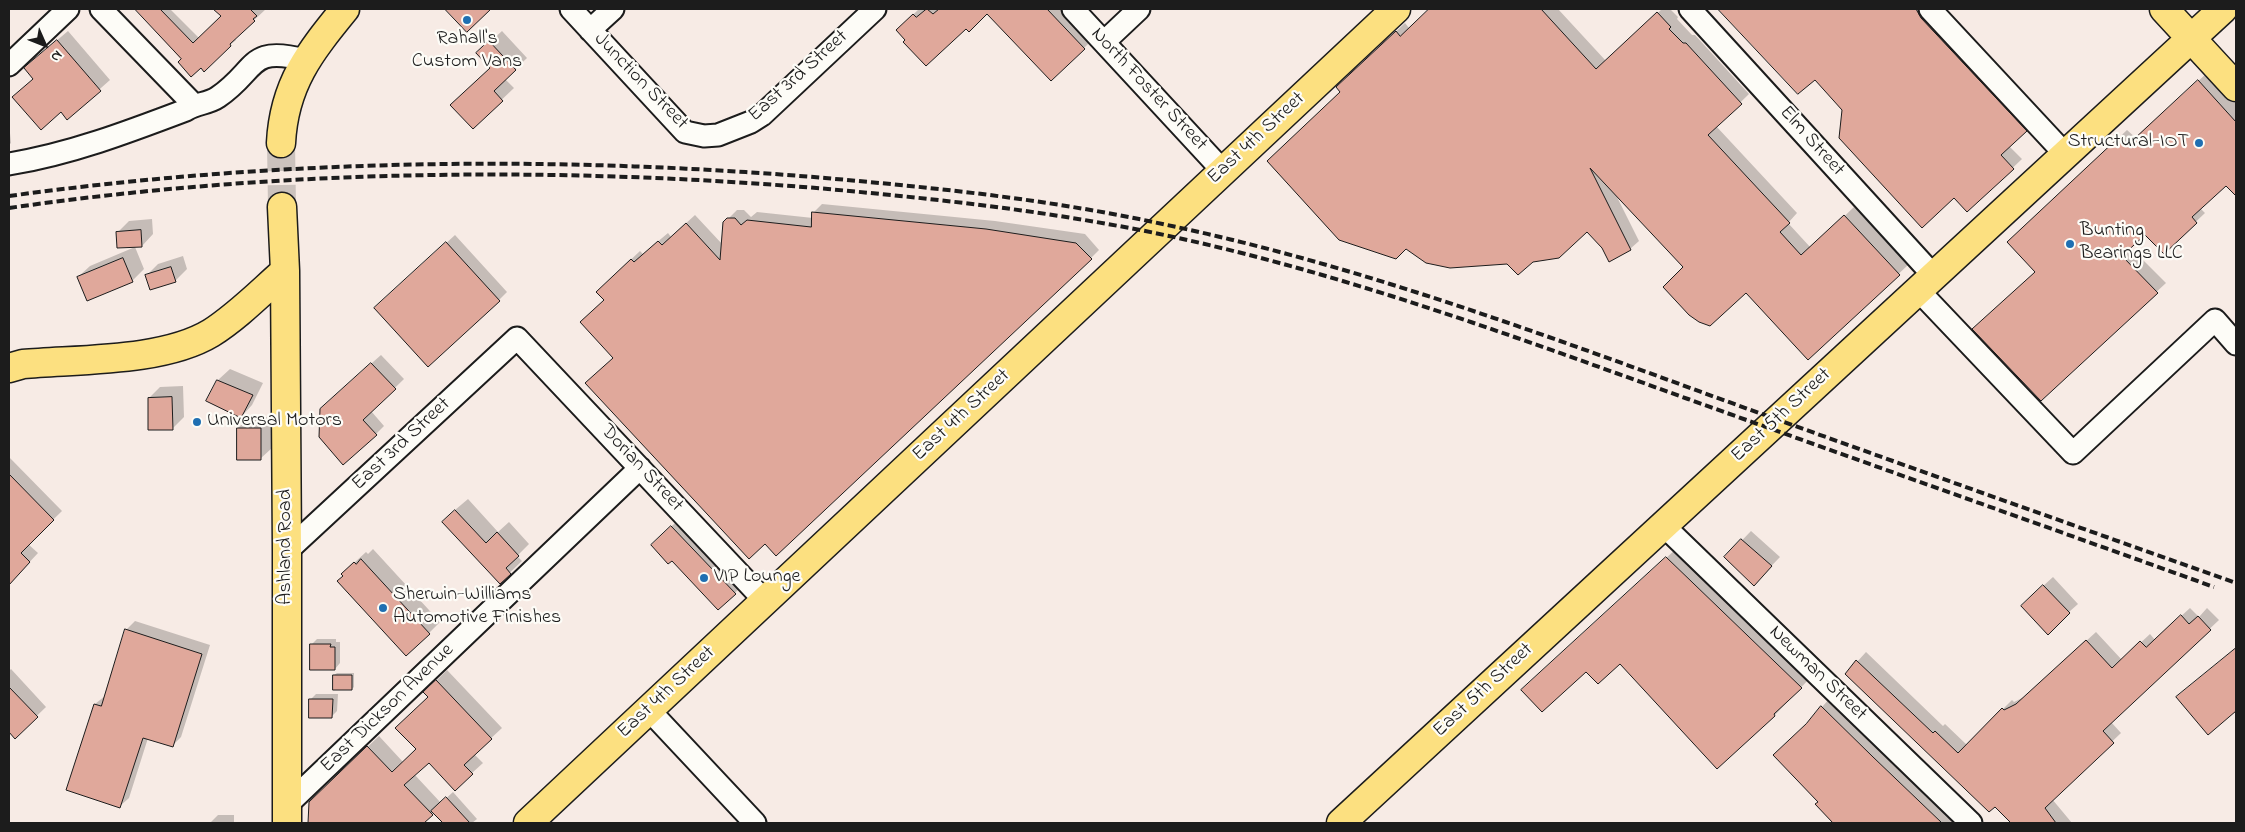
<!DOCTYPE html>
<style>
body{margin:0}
#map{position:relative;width:2245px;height:832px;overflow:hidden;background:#f7ebe5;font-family:"Indie Flower",sans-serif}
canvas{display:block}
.frame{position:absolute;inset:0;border:10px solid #1c1c1c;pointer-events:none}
.north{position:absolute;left:20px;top:20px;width:50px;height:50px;-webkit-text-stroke:4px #fdfcf7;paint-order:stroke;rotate:134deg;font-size:14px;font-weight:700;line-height:20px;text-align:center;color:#1c1c1c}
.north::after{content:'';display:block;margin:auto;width:18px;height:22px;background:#1c1c1c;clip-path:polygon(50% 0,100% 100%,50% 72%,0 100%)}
</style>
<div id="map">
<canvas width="2245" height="832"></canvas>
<div class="frame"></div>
<div class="north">N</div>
</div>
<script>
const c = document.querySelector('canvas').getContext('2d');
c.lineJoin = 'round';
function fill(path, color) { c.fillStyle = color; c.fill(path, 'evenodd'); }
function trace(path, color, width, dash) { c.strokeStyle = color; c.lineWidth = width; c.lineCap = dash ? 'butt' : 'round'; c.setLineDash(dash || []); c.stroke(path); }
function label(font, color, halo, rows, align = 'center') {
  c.font = font + ' "Indie Flower",sans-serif'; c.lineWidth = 4.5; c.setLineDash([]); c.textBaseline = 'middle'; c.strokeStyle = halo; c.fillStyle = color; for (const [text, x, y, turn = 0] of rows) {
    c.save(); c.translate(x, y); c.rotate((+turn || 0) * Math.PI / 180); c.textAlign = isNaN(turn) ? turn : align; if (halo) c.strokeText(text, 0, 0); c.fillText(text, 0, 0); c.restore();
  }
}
fill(new Path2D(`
 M148 9H170L199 38 222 16 223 9H266L235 38 236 40 230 45 201 67 182 59 142 15Z
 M919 9H1069L1095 37 1084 48 987 12 966 27 907 40 897 30Z
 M1430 9H1558L1606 61 1662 9H1670L1678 17 1677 19 1692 35H1695L1749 94 1716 126 1797 213 1788 223 1811 248 1854 207 1908 265 1808 359 1746 291 1685 267 1616 195 1639 241 1630 249 1603 247 1587 230 1341 92 1346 79 1405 23 1409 28Z
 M1720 9H1931L2034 122 2009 146 2022 159 1967 211 1955 197 1844 110 1815 78 1798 93Z
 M68 31 110 80 67 118 61 111 14 97 34 78 35 59Z
 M502 31 527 58 505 79 514 88 473 127 492 68 478 53Z
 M2207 73 2236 104V194L2227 184 2200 208 2205 213 2164 252 2145 233 2130 247 2166 283 2041 399 2036 271 2017 234 2127 130 2136 138Z
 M9 123 11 143 9 145Z
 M822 204 995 221 1085 234 1099 250 1091 258 605 300 606 283 640 251 643 254 668 233 671 237 695 215 723 245 724 223 737 210H744L751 217 757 212 813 218V213Z
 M152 219 153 234 142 246 118 232 129 221Z
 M455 235 507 292 499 300H384Z
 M135 247 144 269 132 281 78 277 90 266Z
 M183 256 187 269 175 281 146 276 158 264Z
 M381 355 404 379 371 411 384 426 376 434 330 400Z
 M230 369 263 383 252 405 241 417 208 400 218 380Z
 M183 386 184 417 172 429 149 398 160 387Z
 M250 417H272V448L260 459 238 428Z
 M9 457 62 511 28 544 38 553 9 584Z
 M468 499 498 532 509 522 529 544 517 556 522 561 500 582 455 510Z
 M684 515 746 581 735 593 664 533Z
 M1751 531 1780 557 1754 584 1726 557Z
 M373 549 440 622 429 633 354 563 366 552 368 554Z
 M1676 549 1810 678 1775 715 1717 767 1620 662 1531 681Z
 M2053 577 2078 604 2069 612 2031 597Z
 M2190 608 2199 617 2207 608 2219 620 2111 722 2121 733 2052 799 2072 823H2012L1995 805 1847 673 1866 652 1943 726 1945 724 1967 745 2012 700 2014 702 2026 696 2096 632 2122 660 2150 634 2155 640Z
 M135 621 210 645 181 737 172 746 148 738 129 798 120 806 95 704 105 696 126 630Z
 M317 639H336V642H340V663L335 669 312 644Z
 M2236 648V710L2208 733 2187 689Z
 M11 669 46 707 15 737 9 731V671Z
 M447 670 502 728 474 754 483 763 472 773 429 761 414 774 441 803 453 792 477 819 472 823H444L434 812 423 823H310V802L379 736 403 762 417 749 429 697 425 692Z
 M337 673H354V687L352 689 334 675Z
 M316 694H338L337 711 332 716 310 700Z
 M1830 698 1956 820 1953 823H1835L1817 804 1819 802 1808 723Z
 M218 815H234V823H210Z`), '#0003');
const building = new Path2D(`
 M135 9H160L193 43 221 16 213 9H250L257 16 253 19 255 21 230 44 231 46 204 72 201 68 191 77 178 62 181 59Z
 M445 9H491L467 32Z
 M927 9 933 14 939 9H1047L1085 49 1051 81 987 14 969 32 966 29 926 66 903 42 905 40 896 30 913 14 916 17Z
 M1429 9H1541L1596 69 1657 12 1671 27 1669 29 1683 43H1686L1742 104 1708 135 1790 223 1780 232 1801 255 1844 215 1900 275 1808 360 1746 293 1710 326 1699 322 1689 315 1663 287 1683 267 1590 168 1631 250 1609 262 1602 248 1587 232 1559 258 1533 262 1518 275 1507 264 1450 268 1426 263 1406 249 1396 259 1339 240 1267 161 1340 92 1336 87 1396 31 1400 36Z
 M1718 9H1916L1921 18 2027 131 2001 155 2014 169 1967 212 1954 198 1922 228 1839 138 1842 110 1815 80 1798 94Z
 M57 40 101 91 67 120 61 112 41 130 12 97 33 79 24 68Z
 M489 41 516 70 494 91 503 101 473 129 450 105 490 68 476 53Z
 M2198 80 2236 122V196L2226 186 2192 217 2197 223 2164 254 2145 235 2122 256 2158 293 2041 401 1972 329 2035 272 2007 242 2118 138 2126 146Z
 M812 212 986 229 1076 243 1092 259 776 556 765 544 749 559 585 383 613 358 580 322 604 300 596 292 631 259 634 262 658 241 662 245 686 223 720 260 723 222 727 218H735L741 225 747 220 811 227Z
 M141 230 142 247 117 248 116 232Z
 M446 242 500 301 428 367 374 308Z
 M123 258 133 282 87 301 77 277Z
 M171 267 176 282 150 290 145 275Z
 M371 363 396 389 363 420 377 435 343 465 319 437 320 409Z
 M217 380 253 395 241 418 206 401Z
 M172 397 173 430H148V398Z
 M237 428H261V460H237Z
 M9 474 54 520 21 553 30 562 9 585Z
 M455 510 486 543 497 532 519 556 506 568 511 574 500 584 442 522Z
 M671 526 736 594 718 610 672 561 668 564 651 545Z
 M1741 539 1772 566 1754 586 1724 557Z
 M1666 557 1802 688 1774 714 1775 716 1717 769 1620 664 1598 684 1586 672 1542 712 1521 690Z
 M361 559 430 634 406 656 337 581 343 576 341 574 354 562 356 564Z
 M2043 585 2070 613 2048 635 2021 606Z
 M2181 615 2189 624 2198 616 2211 630 2103 731 2114 743 2045 808 2056 823H2011L1995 807 1989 812 1845 674 1856 660 1933 733 1935 731 1958 753 2002 708 2004 710 2016 704 2086 640 2112 668 2140 641 2146 647Z
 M125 629 202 654 173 747 143 738 120 808 66 790 94 704 101 706Z
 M310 644H331L330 647H335V670H310Z
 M2236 648V711L2208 735 2176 697Z
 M333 675H352V690H333Z
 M436 680 492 739 464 765 473 774 455 791 429 763 404 785 433 815 424 823H308L309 802 367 746 392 772 416 749 395 728 428 697 423 692Z
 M9 687 38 717 15 739 9 732Z
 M309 699H333L332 718H309Z
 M1821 706 1873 757 1942 823H1833L1815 804 1818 802 1773 755 1806 724Z
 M446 797 470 823H443L431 811Z`);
fill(building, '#e0a89b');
trace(building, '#1c1c1c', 1);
trace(new Path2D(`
 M281 143 282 207`), '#cbc2bd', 28, [28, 14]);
const minor = new Path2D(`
 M101 9 194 105
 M571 9 685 132 704 136 718 135 751 122 762 115 875 9
 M1073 9 1223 171
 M1690 9 1933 275
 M1930 9 2065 154
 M590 30 613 9
 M1104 42 1139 9
 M9 65 68 9
 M9 164C70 154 128 132 186 110 196 103 208 104 218 97 258 70 247 45 305 60
 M1918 290 2073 453 2215 320 2236 344
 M1663 525 1971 823
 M287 551 517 338 765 601
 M649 710 755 823
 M287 805 640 468`);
const major = new Path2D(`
 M2164 9 2236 87
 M281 143C284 84 310 52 345 9
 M282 207 285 271 287 551V823
 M9 368 23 364C79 359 163 362 211 333 238 316 261 292 285 271
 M528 823 1396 9
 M1341 823 2223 9`);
trace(minor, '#1c1c1c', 25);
trace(major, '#1c1c1c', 31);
trace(minor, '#fdfcf7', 21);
trace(major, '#fce080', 28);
trace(new Path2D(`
 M9 196C278 159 553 155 825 178 939 188 1054 200 1167 225 1362 266 1550 337 1737 405 1903 465 2070 524 2236 583
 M9 208C279 169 556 166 828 189 938 199 1047 211 1155 233 1338 271 1513 336 1688 399 1863 462 2039 524 2214 587`), '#1c1c1c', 4, [8, 4]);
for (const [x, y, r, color] of [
 [467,20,5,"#1f6fb2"],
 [2199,143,5,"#1f6fb2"],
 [2070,244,5,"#1f6fb2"],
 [197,422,5,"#1f6fb2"],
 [704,578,5,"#1f6fb2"],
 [383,608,5,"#1f6fb2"]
]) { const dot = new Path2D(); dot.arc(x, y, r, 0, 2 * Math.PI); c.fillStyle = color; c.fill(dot); trace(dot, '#fdfcf7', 2); }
label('20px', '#1c1c1c', '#fdfcf7', [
 ["Rahall's",467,40,"center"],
 ["Custom Vans",467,63,"center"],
 ["Structural-IOT",2189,143,"right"],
 ["Bunting",2080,232],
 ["Bearings LLC",2080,255],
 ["Universal Motors",207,422],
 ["VIP Lounge",714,578],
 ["Sherwin-Williams",393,596],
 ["Automotive Finishes",393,619]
], 'left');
label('20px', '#1c1c1c', '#fdfcf7', [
 ["East 3rd Street",799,77,-42],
 ["Junction Street",640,82,46],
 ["North Foster Street",1148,90,47],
 ["East 4th Street",1257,139,-43],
 ["Elm Street",1811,142,48],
 ["East 4th Street",962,416,-43],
 ["East 5th Street",1782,416,-43],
 ["East 3rd Street",402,445,-43],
 ["Dorian Street",641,469,47],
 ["Ashland Road",287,547,-90],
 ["Newman Street",1817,674,44],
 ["East 5th Street",1484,691,-43],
 ["East 4th Street",667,693,-43],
 ["East Dickson Avenue",388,709,-44]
]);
</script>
